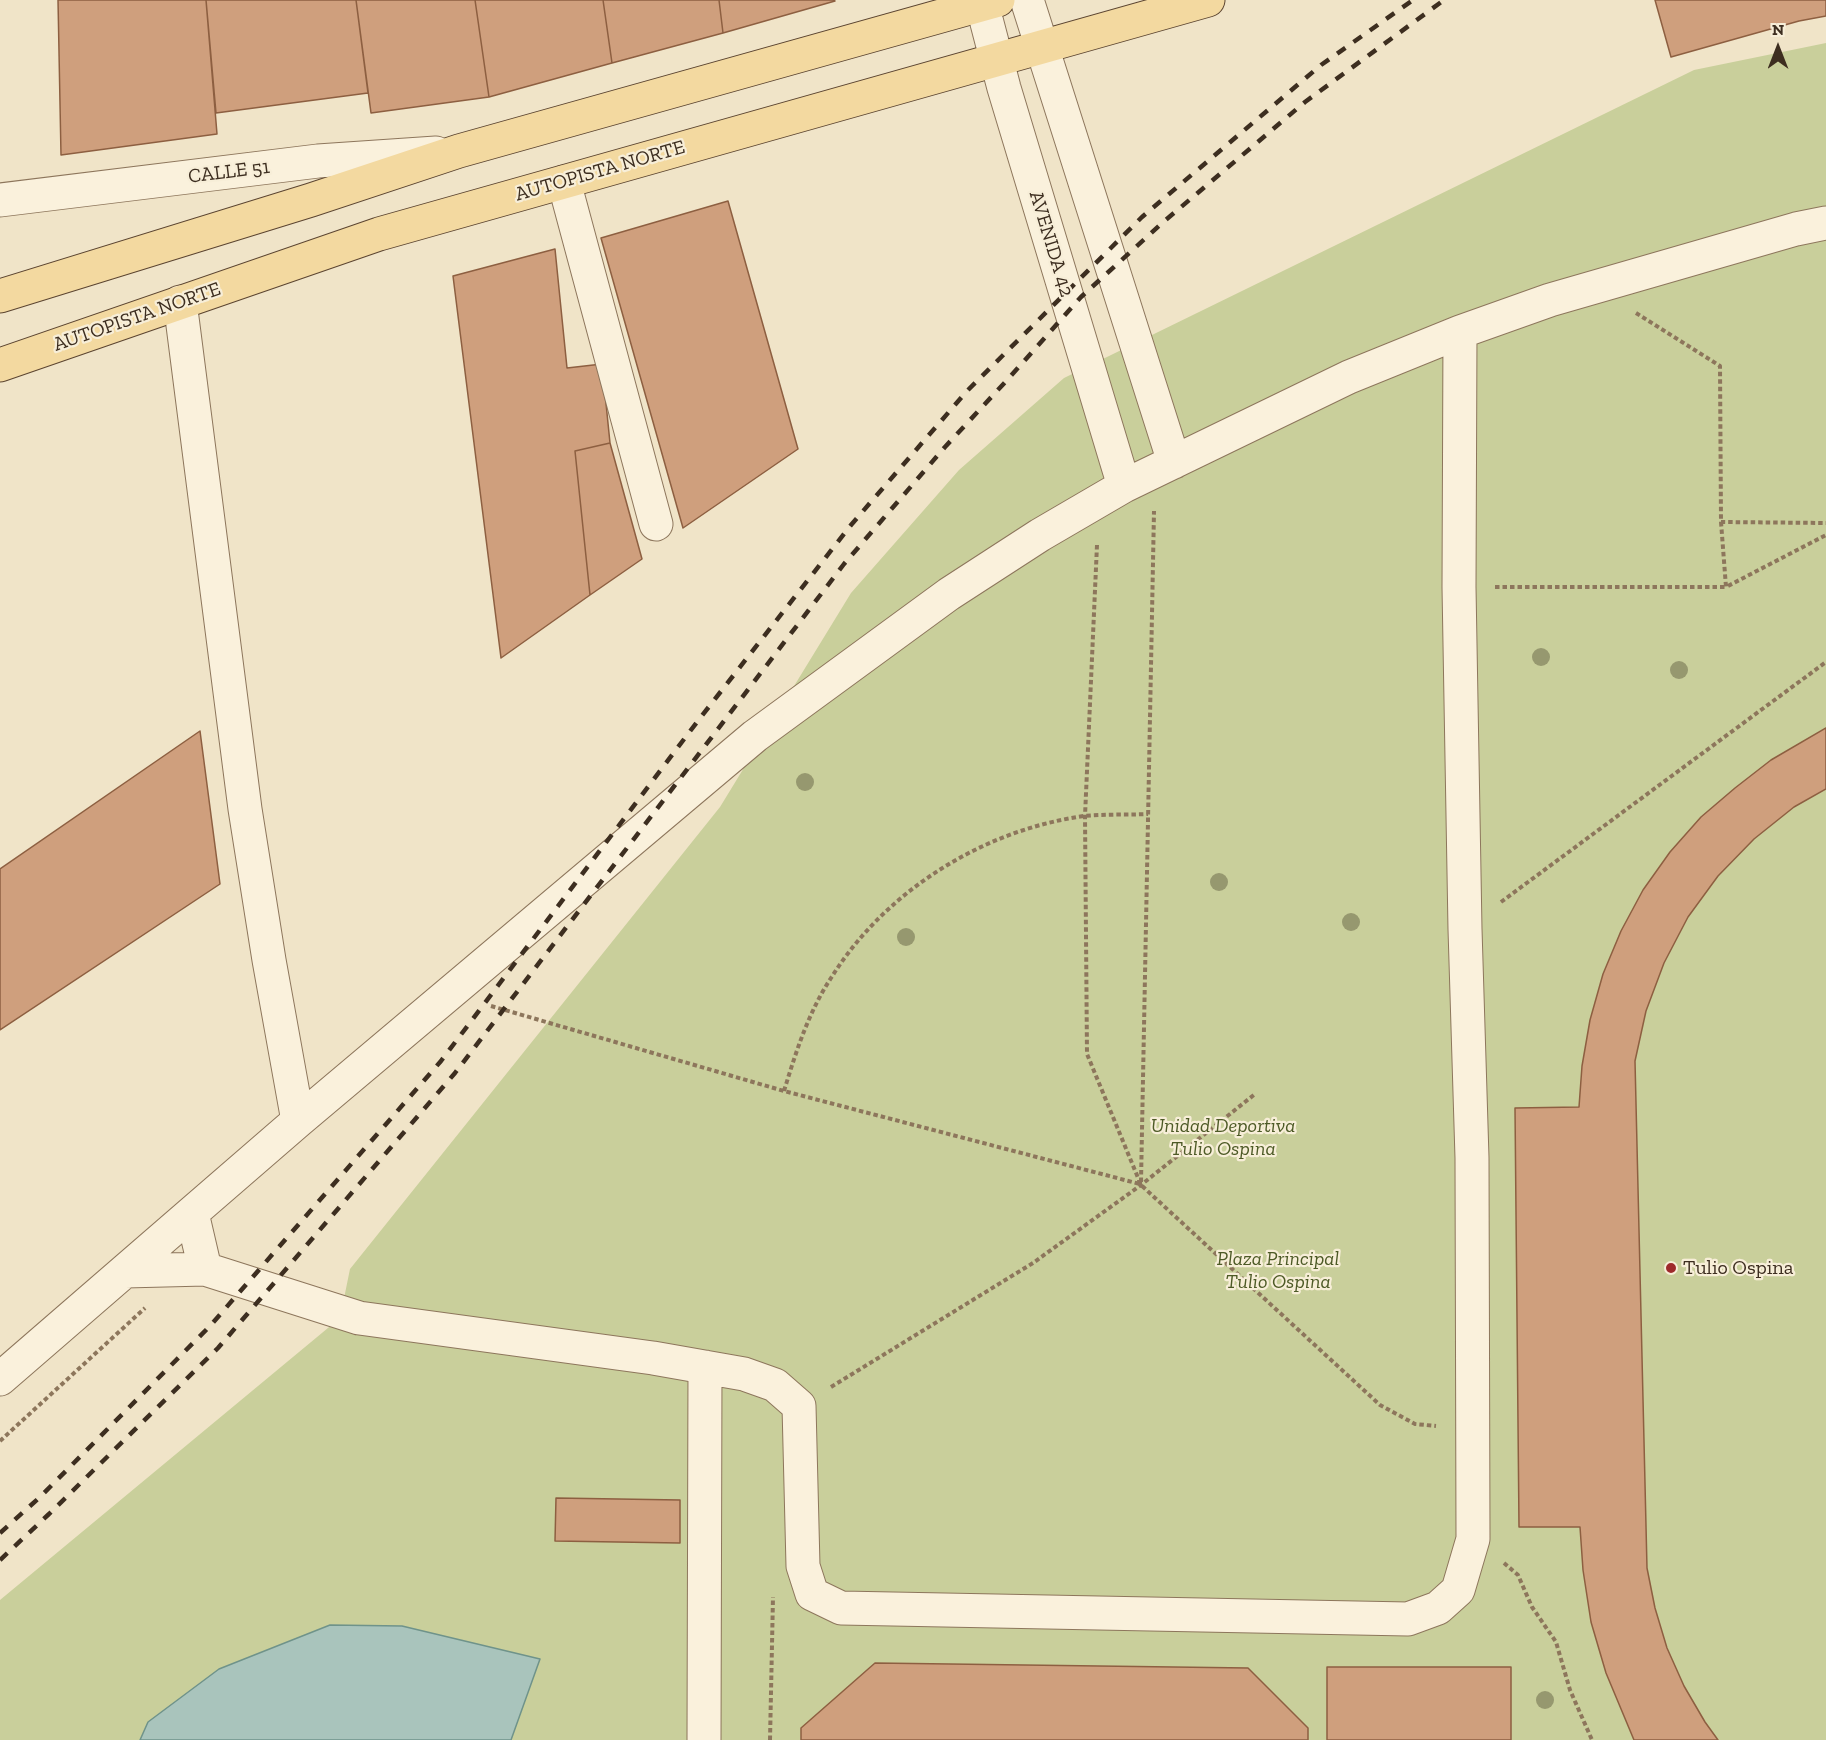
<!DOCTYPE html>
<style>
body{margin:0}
#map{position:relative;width:1826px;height:1740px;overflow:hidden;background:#f0e4c8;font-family:"Zilla Slab",serif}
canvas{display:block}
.north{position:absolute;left:1748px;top:18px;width:60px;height:60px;-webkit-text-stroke:4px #f7eed8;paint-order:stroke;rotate:0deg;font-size:16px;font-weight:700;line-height:24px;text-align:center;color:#3d2e20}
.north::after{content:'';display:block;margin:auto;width:21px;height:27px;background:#3d2e20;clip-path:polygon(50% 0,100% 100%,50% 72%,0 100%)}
</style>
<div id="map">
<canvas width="1826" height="1740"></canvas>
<div class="north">N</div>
</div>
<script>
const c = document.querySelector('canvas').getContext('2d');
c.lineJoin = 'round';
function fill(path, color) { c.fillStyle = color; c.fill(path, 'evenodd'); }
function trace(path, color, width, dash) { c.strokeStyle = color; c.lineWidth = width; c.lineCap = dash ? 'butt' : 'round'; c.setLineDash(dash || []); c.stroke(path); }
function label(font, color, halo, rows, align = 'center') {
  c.font = font + ' "Zilla Slab",serif'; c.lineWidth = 4.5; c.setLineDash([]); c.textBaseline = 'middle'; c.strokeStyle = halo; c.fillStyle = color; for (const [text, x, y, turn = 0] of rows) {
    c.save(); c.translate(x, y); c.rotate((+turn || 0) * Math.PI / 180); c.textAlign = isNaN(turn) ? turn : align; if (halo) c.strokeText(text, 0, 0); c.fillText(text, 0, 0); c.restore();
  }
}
fill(new Path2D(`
 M1826 43V1740H0V1600L340 1318 350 1269 720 807 851 593 959 470 1064 378 1694 70Z`), '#c9cf9b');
const water = new Path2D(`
 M330 1625 402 1626 540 1659 511 1740H140L148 1722 219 1669Z`);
fill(water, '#a9c4bc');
trace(water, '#6f938a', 1.5);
const building = new Path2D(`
 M58 0H206L217 134 61 155Z
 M206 0H356L368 93 216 113Z
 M356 0H475L489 97 371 113Z
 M475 0H603L612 63 489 97Z
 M603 0H719L723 33 612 63Z
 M719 0H834L835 1 723 33Z
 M1655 0H1826V16L1799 21 1671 57Z
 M728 201 798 449 683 528 601 238Z
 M555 249 567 368 602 364 610 443 575 451 590 595 501 658 453 276Z
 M610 443 642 559 590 595 575 451Z
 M1826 728V789L1794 807 1754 839 1718 876 1688 917 1664 963 1646 1011 1635 1061 1647 1568 1655 1608 1667 1648 1684 1686 1705 1722 1718 1740H1634L1606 1673 1591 1622 1583 1570 1580 1527H1519L1515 1108 1579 1107 1582 1066 1590 1020 1603 974 1621 931 1643 890 1670 852 1701 817 1735 788 1771 760Z
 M200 731 220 884 0 1030V869Z
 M556 1498 680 1500V1543L555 1541Z
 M875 1663 1248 1668 1308 1728V1740H801V1728Z
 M1327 1667H1511V1740H1327Z`);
fill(building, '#cf9f7d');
trace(building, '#8d5f41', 1.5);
const minor = new Path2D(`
 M981 0 1004 88 1124 486
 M1027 0 1174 462
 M564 182 656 524
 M0 200 318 161 436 153
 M180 302 245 809 269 960 298 1121
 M192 1213 205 1269
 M125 1271 205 1269 359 1318 653 1358 744 1374 775 1385 799 1406 803 1566 812 1594 841 1608 1408 1619 1438 1608 1458 1590 1473 1539 1472 1158 1465 929 1459 587 1460 332
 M0 1379 298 1121 755 736 949 594 1040 535 1124 486 1349 377 1460 332 1550 300 1796 229 1826 223
 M704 1740 705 1367`);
const major = new Path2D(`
 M0 296 311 200 459 151 998 0
 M0 365 379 234 1208 0`);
trace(minor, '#8d765c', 35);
trace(major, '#5b4430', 35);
trace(new Path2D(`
 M1636 313 1720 366 1721 522 1826 523
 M1721 522 1726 587 1826 535
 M1097 545 1085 816 1087 1054 1141 1185 1380 1405 1415 1424 1436 1426
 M1495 587H1726
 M1501 902 1826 662
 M491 1006 784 1091 1140 1184
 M784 1091C796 1052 808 1013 831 978 885 891 983 830 1084 816 1105 814 1127 815 1148 814
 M1141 1182 1154 511
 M831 1387 1033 1263 1141 1185 1255 1094
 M0 1441 145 1308
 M1504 1563 1518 1575 1532 1607 1556 1642 1570 1690 1592 1740
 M770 1740 773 1597`), '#8d765c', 4, [4.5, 3]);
trace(minor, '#faf1dc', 33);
trace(major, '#f3d9a0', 33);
trace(new Path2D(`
 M0 1533 40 1497 210 1326 441 1061 697 722 851 525 967 391 1142 217 1321 65 1413 0
 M0 1560 49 1514 218 1348 455 1073 844 564 945 447 1009 378 1081 297 1161 224 1305 102 1444 0`), '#3d2e20', 4.5, [10, 10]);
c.fillStyle = '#96986f';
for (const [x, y] of [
 [1541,657],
 [1679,670],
 [805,782],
 [1219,882],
 [1351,922],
 [906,937],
 [1545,1700]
]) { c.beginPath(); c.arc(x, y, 9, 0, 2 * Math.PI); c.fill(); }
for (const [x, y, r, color] of [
 [1671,1268,6,"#9e2a2b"]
]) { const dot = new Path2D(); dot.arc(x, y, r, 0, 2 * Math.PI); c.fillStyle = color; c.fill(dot); trace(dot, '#f7eed8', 2); }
label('20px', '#3d2e20', '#f7eed8', [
 ["AUTOPISTA NORTE",600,171,-16],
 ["CALLE 51",229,172,-7],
 ["AVENIDA 42",1051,244,73],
 ["AUTOPISTA NORTE",137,317,-19]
]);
label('italic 20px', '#4d5a26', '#f7eed8', [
 ["Unidad Deportiva",1223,1126],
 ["Tulio Ospina",1223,1149],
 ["Plaza Principal",1278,1259],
 ["Tulio Ospina",1278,1282]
]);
label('20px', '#3d2e20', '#f7eed8', [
 ["Tulio Ospina",1683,1268]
], 'left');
</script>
